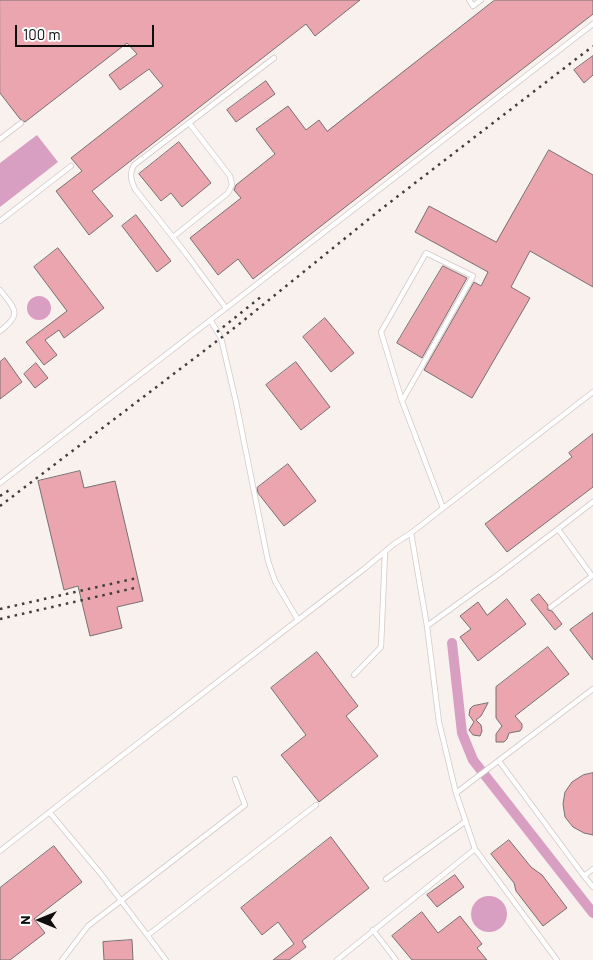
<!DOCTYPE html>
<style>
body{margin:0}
#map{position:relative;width:593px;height:960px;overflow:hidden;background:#f9f1ee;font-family:Barlow,sans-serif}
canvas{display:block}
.north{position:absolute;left:15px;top:895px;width:50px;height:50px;-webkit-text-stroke:4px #fff;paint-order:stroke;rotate:270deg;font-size:14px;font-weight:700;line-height:20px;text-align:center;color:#100e0d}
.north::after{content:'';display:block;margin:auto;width:18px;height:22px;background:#100e0d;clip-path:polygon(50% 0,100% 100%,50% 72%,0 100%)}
.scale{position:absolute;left:15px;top:25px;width:139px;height:22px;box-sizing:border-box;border:2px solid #100e0d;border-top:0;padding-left:6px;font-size:15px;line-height:18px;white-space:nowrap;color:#100e0d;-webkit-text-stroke:4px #fff;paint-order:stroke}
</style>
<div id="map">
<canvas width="593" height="960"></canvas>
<div class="north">N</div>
<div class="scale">100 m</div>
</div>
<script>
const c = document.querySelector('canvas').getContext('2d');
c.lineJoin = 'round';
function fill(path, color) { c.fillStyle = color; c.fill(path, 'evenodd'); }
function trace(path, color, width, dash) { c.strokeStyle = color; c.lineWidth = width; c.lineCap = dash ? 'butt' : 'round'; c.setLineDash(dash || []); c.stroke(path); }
fill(new Path2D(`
 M37 135 58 162 0 207V163Z
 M27 308a12 12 0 1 1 24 0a12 12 0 1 1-24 0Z
 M471 914a18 18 0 1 1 36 0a18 18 0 1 1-36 0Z`), '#d99fc2');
trace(new Path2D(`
 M452 643 462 733 473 760 593 913`), '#d99fc2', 10);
const building = new Path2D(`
 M0 0H360L315 36 306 24 92 191 113 216 89 235 56 191 82 171 71 158 163 86 149 69 120 90 109 75 137 54 127 43 25 122 20 119 0 93Z
 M495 0H593V14L253 279 238 259 218 275 190 238 241 198 234 190 236 185 275 154 256 129 288 106 306 130 319 120 327 131Z
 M593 56V75L584 83 574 70Z
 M266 81 275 94 236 122 227 110Z
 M179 142 211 183 182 207 171 193 161 201 139 174Z
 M549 150 593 175V287L530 251 511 287 530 298 472 398 424 370 474 282 481 286 488 272 415 232 429 206 496 242Z
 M136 215 171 261 157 272 122 226Z
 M58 248 104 308 64 338 59 330 45 340 57 355 44 365 26 342 67 311 34 267Z
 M443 266 467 278 422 358 397 343Z
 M325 318 354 353 331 372 303 337Z
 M5 358 22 382 0 399V362Z
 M296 362 330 407 301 430 266 385Z
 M36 363 48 378 35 388 24 374Z
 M593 434V487L507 552 485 524 572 457 569 453Z
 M288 464 316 501 284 526 258 493 257 488Z
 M80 471 84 488 115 481 143 601 117 607 122 628 90 636 78 586 64 590 38 481Z
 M539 594 548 605V610L552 611 562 624 555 630 531 600Z
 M507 599 526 624 478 661 460 637 471 629 460 616 478 602 487 615Z
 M593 613V660L570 630Z
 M548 647 569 674 515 716 522 724V728L520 731 509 733 507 739 504 742H496V734L502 726 496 718V687Z
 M317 652 358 706 346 716 378 756 319 802 281 755 306 735 271 688Z
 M488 703 481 716 476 720 481 725 482 731 480 736 473 735 469 730 474 722 469 715 470 709 473 706Z
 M593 773V835L584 833 573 827 565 817 563 804 565 792 572 782 583 775Z
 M331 837 369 888 302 941 306 947 289 960H273L294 944 278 922 262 935 241 908Z
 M509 840 531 867 542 875 567 908 543 926 516 891 514 883 491 854Z
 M54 846 82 882 34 919 45 933 10 960H0V888Z
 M455 875 464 887 437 907 427 895Z
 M422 912 438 933 460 916 482 944 477 948 487 960H412L392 936Z
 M132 940 133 960H104L103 942Z`);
fill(building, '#eaa5af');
trace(building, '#777071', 1);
const service = new Path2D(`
 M469 0 473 6 481 0
 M0 139 21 123
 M0 221 71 166
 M173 237 228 193 232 185 230 176 189 123
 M0 290C15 309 23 314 0 331
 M226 308 187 255 135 189C131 180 129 174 134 165L274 58
 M211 321 221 338 236 402 268 561 275 581 298 620
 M402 401 473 276 426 253 381 332 402 401 443 508
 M0 483 593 24
 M558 529 593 502
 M411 533 427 626 439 722 456 793 475 849
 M427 626 499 574 558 529 592 576 551 607
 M354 675 381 647 385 552
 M499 761 584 876 593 869
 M456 793 593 689
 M50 813 101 874 166 960
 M0 851 93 778 364 569 394 544 411 533 593 392
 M584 876 593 887
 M386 879 466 821
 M373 930 396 960
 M148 935 316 805
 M62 960 88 926 245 805 235 779
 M337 960 475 849 557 960`);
trace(service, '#d1c9c7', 6);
trace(service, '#fff', 4.5);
trace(new Path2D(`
 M217 332 262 296
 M0 496 11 489
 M0 506 238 325 380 210 593 46
 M0 609 137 578
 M0 619 139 587`), '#403d3b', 2.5, [2.5, 5]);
</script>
